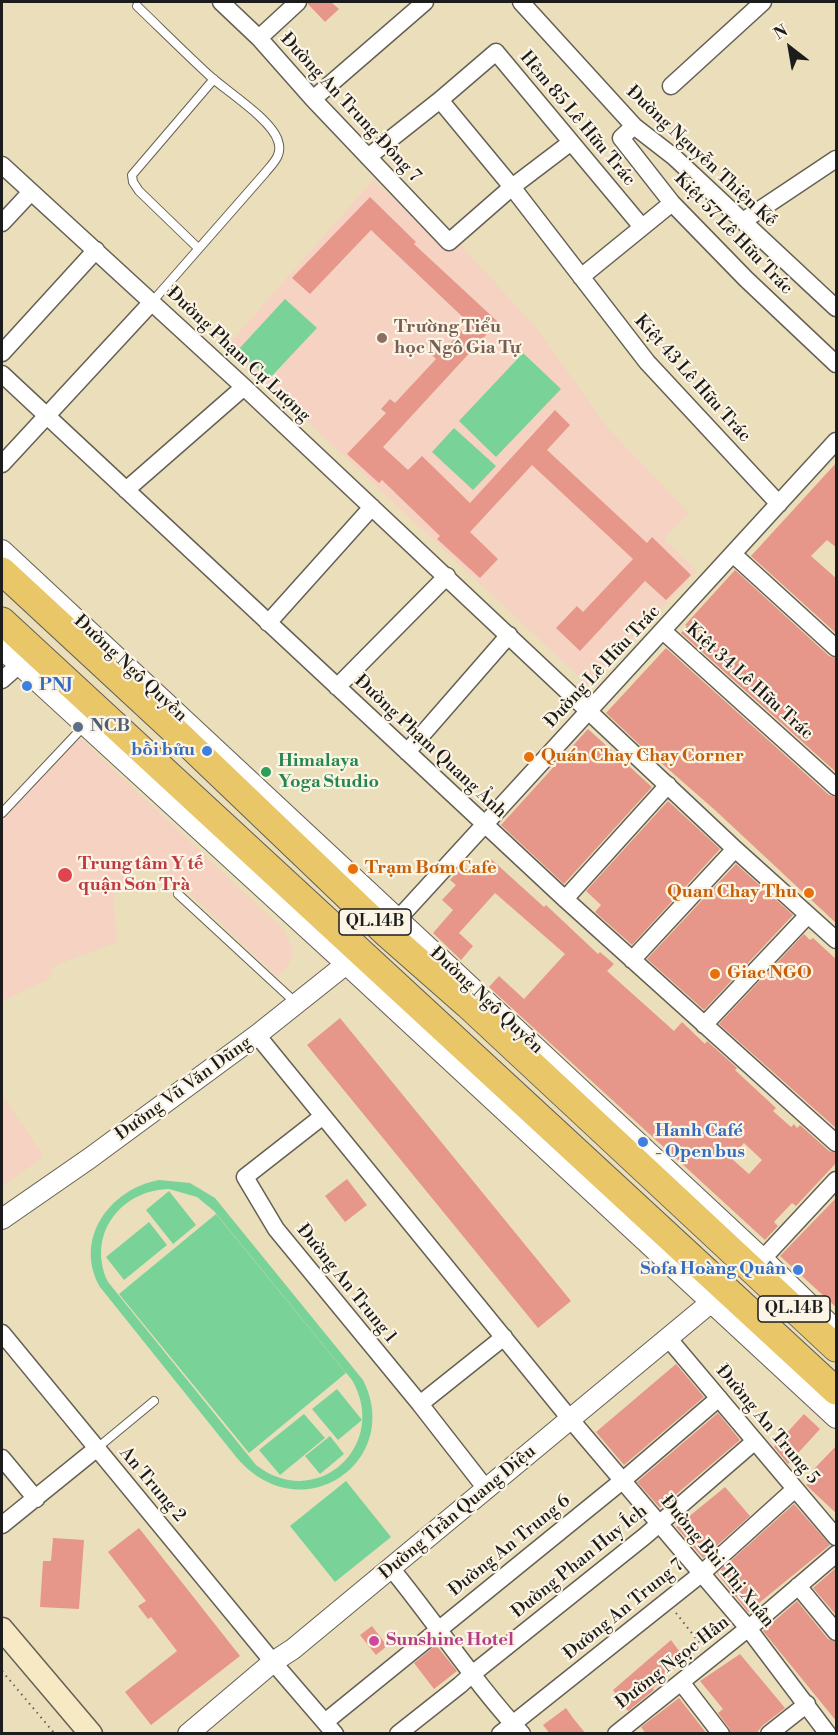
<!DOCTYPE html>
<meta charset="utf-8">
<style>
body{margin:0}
#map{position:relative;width:838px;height:1735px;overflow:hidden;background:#ebdebb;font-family:"Libre Bodoni",serif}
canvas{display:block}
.frame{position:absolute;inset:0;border:3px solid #1c1c1c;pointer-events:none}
.north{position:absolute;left:760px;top:18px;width:60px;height:60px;-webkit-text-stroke:4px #fcf5e5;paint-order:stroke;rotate:329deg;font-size:16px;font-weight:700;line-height:24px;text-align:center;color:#1c1c1c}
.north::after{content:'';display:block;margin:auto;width:21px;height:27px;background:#1c1c1c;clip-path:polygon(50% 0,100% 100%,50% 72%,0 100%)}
</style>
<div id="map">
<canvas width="838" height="1735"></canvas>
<div class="frame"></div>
<div class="north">N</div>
</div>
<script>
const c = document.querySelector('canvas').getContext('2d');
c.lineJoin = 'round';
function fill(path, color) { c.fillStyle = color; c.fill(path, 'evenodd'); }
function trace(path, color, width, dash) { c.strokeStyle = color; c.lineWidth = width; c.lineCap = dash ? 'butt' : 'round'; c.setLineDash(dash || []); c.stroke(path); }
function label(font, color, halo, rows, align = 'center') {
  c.font = font + ' "Libre Bodoni",serif'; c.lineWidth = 4.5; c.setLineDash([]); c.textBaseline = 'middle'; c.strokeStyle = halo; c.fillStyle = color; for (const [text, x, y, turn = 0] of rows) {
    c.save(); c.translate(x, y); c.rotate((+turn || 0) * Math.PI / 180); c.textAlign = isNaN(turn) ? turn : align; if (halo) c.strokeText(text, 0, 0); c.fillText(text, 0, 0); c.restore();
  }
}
fill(new Path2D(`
 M373 180 451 250 459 243 538 330 607 427 689 513 664 539 697 571 588 685 227 346Z
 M79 737 285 931 293 952 288 966 278 977 143 850 113 900 117 942 54 966 49 979 2 1001V816Z
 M2 1095 44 1156 2 1187Z`), '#f5d2c2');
fill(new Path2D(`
 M285 299 317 328 269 379 237 351Z
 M523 353 561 389 496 457 459 421Z
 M454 428 496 466 473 490 432 452Z
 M159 1180 190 1183 215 1198 363 1380C404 1461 302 1533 237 1458L100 1287C73 1239 110 1189 159 1180ZM169 1189 197 1197 214 1211 352 1380C390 1446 316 1512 256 1465L108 1282C86 1236 120 1190 169 1189Z
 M169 1191 196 1225 173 1244 146 1210Z
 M216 1214 346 1373 249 1453 119 1294Z
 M149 1222 167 1245 124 1280 106 1257Z
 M337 1389 362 1420 338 1440 312 1409Z
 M304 1414 325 1438 280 1475 259 1450Z
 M330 1436 344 1454 320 1474 305 1456Z
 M346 1481 391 1537 335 1582 290 1526Z`), '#79d298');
fill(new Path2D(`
 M308 2H331L339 9 325 22 308 4Z
 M370 197 416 242 414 244 498 322 383 447 408 470 422 456 470 503 555 410 570 425 547 450 647 543 652 537 691 575 666 600 645 581 580 651 556 628 577 606 583 612 633 559 532 465 470 532 498 559 480 578 437 539 440 536 382 480 379 483 347 454 386 413 381 409 390 399 395 403 436 359 431 354 440 345 445 349 469 323 371 230 310 294 292 278Z
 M837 462V548L827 540 811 556 837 579V634L751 556Z
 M735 570 829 656 837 658V773L681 633 687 626 685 625Z
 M666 648 829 795 837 797V924L716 811 659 761 658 762 606 713Z
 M588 729 652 787 564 884 501 825Z
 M668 801 720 849 632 945 595 912 601 905 586 891Z
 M491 859 544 907 546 905 598 954 600 952 614 964 607 971 674 1031 682 1022 705 1044 707 1041 737 1068 735 1070 776 1108 773 1111 791 1127 794 1124 797 1128 800 1125 829 1151 837 1153V1162L796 1206 792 1203 774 1222 778 1226 765 1240 489 987 499 976 524 999 565 954 495 893 459 933 473 946 461 960 433 933 453 910 442 900 456 885 450 880 463 866 469 871 476 864 481 869ZM744 1143 762 1160 749 1174 731 1158Z
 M736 864 793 915 704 1010 647 959Z
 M804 934 810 940 813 938 837 960V1129L719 1024Z
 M340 1018 571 1301 538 1328 307 1045Z
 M347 1179 367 1205 345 1222 325 1196Z
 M837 1197V1308L780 1256Z
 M676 1364 704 1397 624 1465 596 1432Z
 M718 1413 740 1440 660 1508 637 1482Z
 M804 1414 820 1429 788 1464 774 1447Z
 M837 1445V1514L806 1485 818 1473 814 1469Z
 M725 1487 750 1516 703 1558 676 1527Z
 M794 1504 830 1545 748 1612 717 1573Z
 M139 1528 240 1656 151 1725 125 1692 177 1651 151 1617 148 1619 138 1606 146 1601 108 1552Z
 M53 1538 84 1540 79 1609 40 1607 43 1561H51Z
 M837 1567V1616L813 1588Z
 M797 1601 828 1639 837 1642V1722L763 1631Z
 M372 1626 387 1646 376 1655 360 1635Z
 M671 1640 688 1663 680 1670 677 1666 658 1680 660 1682 653 1688 654 1690 628 1711 613 1690Z
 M436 1645 457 1671 434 1689 414 1663Z
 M740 1654 785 1708 762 1726 756 1734H731L729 1728 718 1713 723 1709 700 1681Z
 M679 1698 707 1734H646L641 1727Z
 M566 1708 573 1718 586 1734H550L543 1725Z`), '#e6978a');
const service = new Path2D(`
 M137 6C162 30 186 54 211 77 228 92 272 120 278 141 283 155 273 163 265 173L152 302
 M198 248 139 191 133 182 132 175 214 79
 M2 813 84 726
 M178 894 296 1003
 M96 1449 154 1401`);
const minor = new Path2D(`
 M221 2 259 38 313 99 449 242 512 187 570 143
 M521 2 634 126 674 157 836 308
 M259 38 298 2
 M671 86 763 2
 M313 99 425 2
 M440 100 512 187 647 362 779 504
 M634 126 621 138 672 203 746 279 836 364
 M368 157 440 100 496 52 642 227
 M2 165 244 387 735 849 836 940
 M743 221 836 159
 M2 223 31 192
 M581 277 672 203
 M2 353 96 250
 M2 374 565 899 836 1143
 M2 464 152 302
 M126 490 244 387
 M734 555 836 648
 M268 623 372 507
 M663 631 836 787
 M2 680 28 657
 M337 687 447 576
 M407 752 509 635
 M565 899 668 785
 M398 919 836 441
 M632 960 735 849
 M704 1025 808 915
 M257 1035 571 1420 748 1628 828 1734
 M323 1116 245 1177 276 1229 420 1404 504 1337
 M755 1267 836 1180
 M2 1333 273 1662 335 1734
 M668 1338 836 1537
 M420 1404 487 1490
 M2 1458 36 1499
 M2 1525 96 1449
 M391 1568C436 1623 474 1682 522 1734
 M798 1586 836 1632
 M681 1682 721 1734
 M325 1722 622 1481 719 1398
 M398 1734 460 1685 471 1675 645 1536 755 1441
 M500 1734 701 1574 795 1489
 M616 1734 761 1618 836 1554
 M769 1734 807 1704`);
const tertiary = new Path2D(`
 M2 550 762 1258 836 1330
 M2 649 347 965 836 1418
 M2 1219 90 1158 257 1035 355 957
 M188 1734 273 1662 293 1649 721 1294`);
const secondary = new Path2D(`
 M2 1629 91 1734`);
const trunk = new Path2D(`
 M2 571 177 733 385 932 468 1005 836 1348
 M2 621 836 1391`);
trace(service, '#646054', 10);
trace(minor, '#646054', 19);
trace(tertiary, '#646054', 22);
trace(secondary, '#646054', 25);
trace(trunk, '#646054', 29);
trace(new Path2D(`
 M676 1613 702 1646
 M2 1671 55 1734`), '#646054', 2, [1.5, 4.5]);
trace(service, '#fff', 8);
trace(minor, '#fff', 16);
trace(tertiary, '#fff', 20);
trace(secondary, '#f6e9c3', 22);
trace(trunk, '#e9c769', 27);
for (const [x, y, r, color] of [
 [382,338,6,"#8d6e63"],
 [27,686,6,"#3f7fe0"],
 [78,727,6,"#5c6f8a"],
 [207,751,6,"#3f7fe0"],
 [529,757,6,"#e8710a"],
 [266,772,6,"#2e9e5b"],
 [353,869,6,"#e8710a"],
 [65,875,8,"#e0444e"],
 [809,893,6,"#e8710a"],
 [715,974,6,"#e8710a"],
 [643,1142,6,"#3f7fe0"],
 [798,1270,6,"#3f7fe0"],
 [374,1641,6,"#d1479c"]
]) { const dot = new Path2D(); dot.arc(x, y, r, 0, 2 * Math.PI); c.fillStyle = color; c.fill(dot); trace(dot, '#fcf5e5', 2); }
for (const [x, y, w] of [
 [375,922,72],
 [794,1309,72]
]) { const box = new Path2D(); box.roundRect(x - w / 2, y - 13, w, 26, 4.5); c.fillStyle = '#fcf5e5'; c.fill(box); trace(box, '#1c1c1c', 1.5); }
label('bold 16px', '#1c1c1c', null, [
 ["QL.14B",375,922],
 ["QL.14B",794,1309]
]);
label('18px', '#1c1c1c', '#fcf5e5', [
 ["Đường An Trung Đông 7",350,108,47],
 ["Hẻm 85 Lê Hữu Trác",577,119,50],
 ["Đường Nguyễn Thiện Kế",701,157,43],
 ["Kiệt 57 Lê Hữu Trác",733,234,46],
 ["Đường Phạm Cự Lượng",238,355,43],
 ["Kiệt 43 Lê Hữu Trác",692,379,48],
 ["Đường Lê Hữu Trác",603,667,-47],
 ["Đường Ngô Quyền",130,669,43],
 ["Kiệt 34 Lê Hữu Trác",749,682,42],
 ["Đường Phạm Quang Ảnh",430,747,43],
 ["Đường Ngô Quyền",486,1001,43],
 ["Đường Vũ Văn Dũng",184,1089,-36],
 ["Đường An Trung 1",346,1284,51],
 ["Đường An Trung 5",767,1425,50],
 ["An Trung 2",152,1485,50],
 ["Đường Trần Quang Diệu",458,1513,-40],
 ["Đường An Trung 6",510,1546,-39],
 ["Đường Phan Huy Ích",580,1562,-39],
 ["Đường Bùi Thị Xuân",717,1562,50],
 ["Đường An Trung 7",624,1610,-39],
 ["Đường Ngọc Hân",673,1663,-38]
]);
label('bold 18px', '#785e54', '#fcf5e5', [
 ["Trường Tiểu",394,328],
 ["học Ngô Gia Tự",394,349]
], 'left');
label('bold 18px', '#366cbe', '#fcf5e5', [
 ["PNJ",39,686],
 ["bồi bửu",195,751,"right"],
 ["Hanh Café",655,1132],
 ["- Open bus",655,1153],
 ["Sofa Hoàng Quân",786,1270,"right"]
], 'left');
label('bold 18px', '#4e5e75', '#fcf5e5', [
 ["NCB",90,727]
], 'left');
label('bold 18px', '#c56008', '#fcf5e5', [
 ["Quán Chay Chay Corner",541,757],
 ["Trạm Bơm Cafe",365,869],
 ["Quan Chay Thu",797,893,"right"],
 ["Giac NGO",727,974]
], 'left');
label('bold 18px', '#27864d', '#fcf5e5', [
 ["Himalaya",278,762],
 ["Yoga Studio",278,783]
], 'left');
label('bold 18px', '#be3a42', '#fcf5e5', [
 ["Trung tâm Y tế",78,865],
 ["quận Sơn Trà",78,886]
], 'left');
label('bold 18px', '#b23c85', '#fcf5e5', [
 ["Sunshine Hotel",386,1641]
], 'left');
</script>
